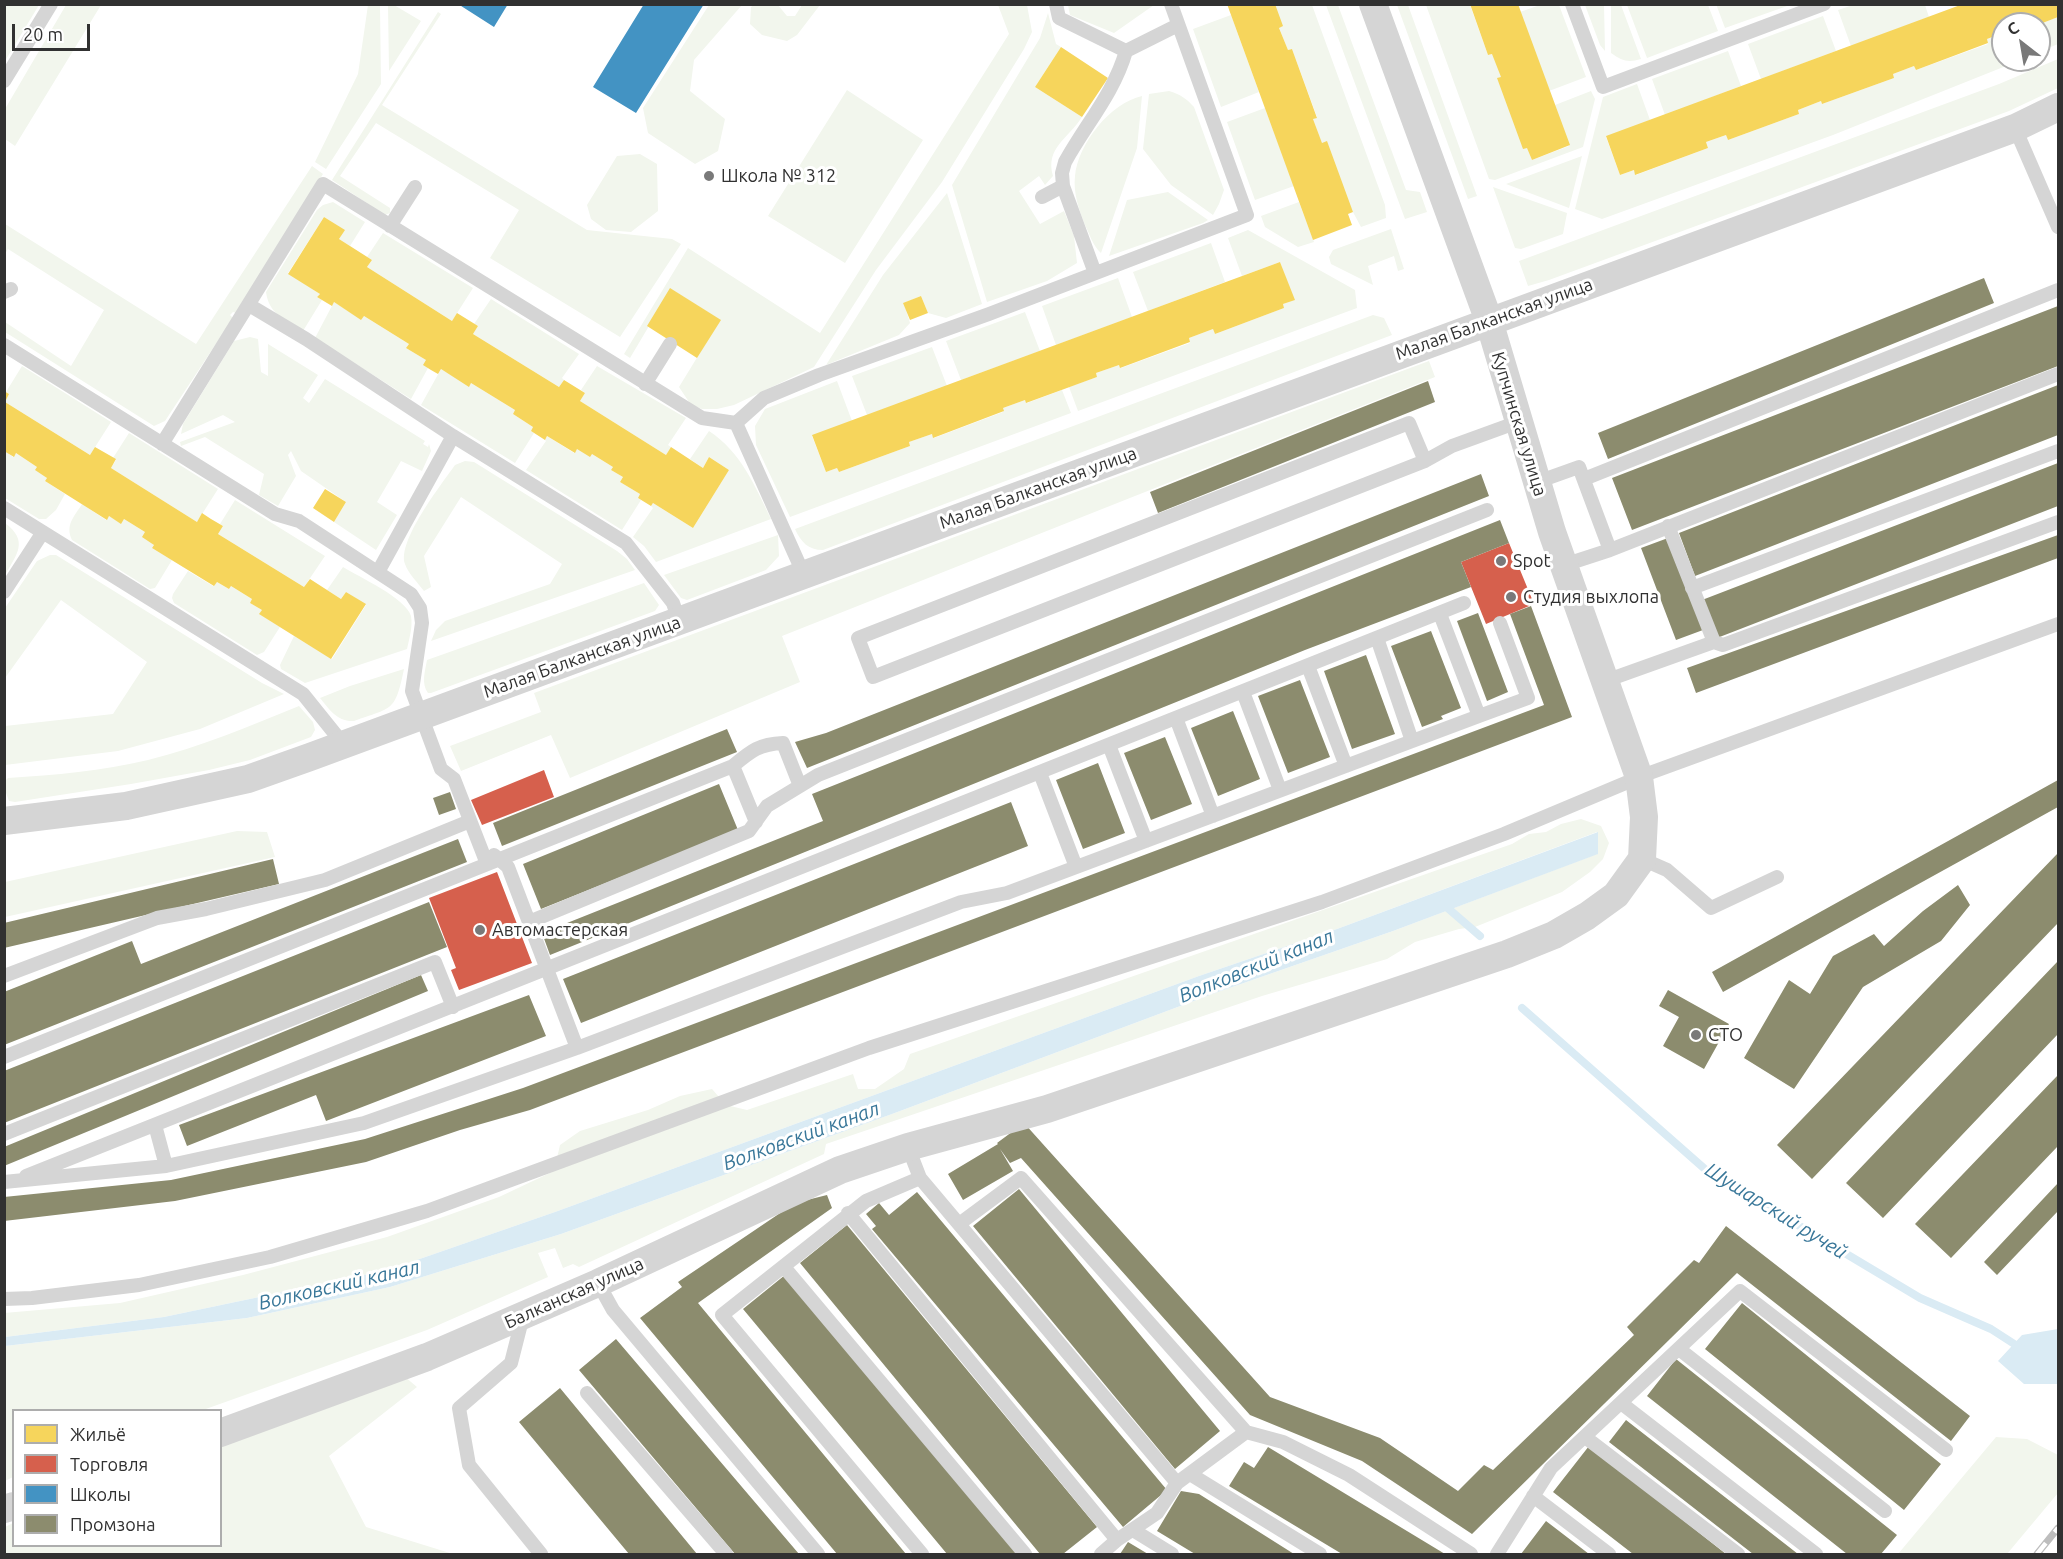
<!DOCTYPE html>
<meta charset="utf-8">
<style>
body{margin:0}
#map{position:relative;width:2063px;height:1559px;overflow:hidden;background:#fff;font-family:Ubuntu,sans-serif}
canvas{display:block}
.frame{position:absolute;inset:0;border:6px solid #313131;pointer-events:none}
.legend{position:absolute;left:12px;top:1409px;width:210px;height:138px;box-sizing:border-box;background:#fff;border:2px solid #adadad;margin:0;padding:8px 10px;list-style:none;font-size:18px;color:#313131}
.legend li{display:flex;align-items:center;gap:12px;height:30px}
.legend b{width:30px;border:2px solid #adadad}
.north{position:absolute;left:1991px;top:12px;width:60px;height:60px;box-sizing:border-box;background:#fff;border:2px solid #adadad;border-radius:50%;rotate:329deg;font-size:16px;font-weight:700;line-height:24px;text-align:center;color:#313131}
.north::after{content:'';display:block;margin:auto;width:21px;height:27px;background:#797979;clip-path:polygon(50% 0,100% 100%,50% 72%,0 100%)}
.scale{position:absolute;left:12px;top:24px;width:78px;height:27px;box-sizing:border-box;border:3px solid #313131;border-top:0;padding-left:8px;font-size:18px;line-height:21px;white-space:nowrap;color:#313131;-webkit-text-stroke:4px #fff;paint-order:stroke}
</style>
<div id="map">
<canvas width="2063" height="1559"></canvas>
<div class="frame"></div>
<ul class="legend">
<li><b style="height:16px;background:#f6d55c"></b>Жильё</li>
<li><b style="height:16px;background:#d6604d"></b>Торговля</li>
<li><b style="height:16px;background:#4393c3"></b>Школы</li>
<li><b style="height:16px;background:#8c8c6e"></b>Промзона</li>
</ul>
<div class="north">С</div>
<div class="scale">20 m</div>
</div>
<script>
const c = document.querySelector('canvas').getContext('2d');
c.lineJoin = 'round';
function fill(path, color) { c.fillStyle = color; c.fill(path, 'evenodd'); }
function trace(path, color, width, dash) { c.strokeStyle = color; c.lineWidth = width; c.lineCap = dash ? 'butt' : 'round'; c.setLineDash(dash || []); c.stroke(path); }
function label(font, color, halo, rows, align = 'center') {
  c.font = font + ' Ubuntu,sans-serif'; c.lineWidth = 6; c.setLineDash([]); c.textBaseline = 'middle'; c.strokeStyle = halo; c.fillStyle = color; for (const [text, x, y, turn = 0] of rows) {
    c.save(); c.translate(x, y); c.rotate((+turn || 0) * Math.PI / 180); c.textAlign = isNaN(turn) ? turn : align; if (halo) c.strokeText(text, 0, 0); c.fillText(text, 0, 0); c.restore();
  }
}
fill(new Path2D(`
 M5 4 39 5 5 61 4 5Z
 M755 4 778 5 787 16H795L802 5H820L797 35 787 41 762 35 750 24 751 7Z
 M1716 4H1790V5L1725 28Z
 M66 5H101L15 146 5 139V109Z
 M368 5H380L381 84 326 169 315 162 358 74Z
 M388 5H394L421 21 389 71Z
 M709 5H742L694 60 690 91 725 119 718 151 695 164 648 133 643 108Z
 M998 5H1027L1032 32 1024 49 942 182 876 270 814 367 734 405 717 409H702L691 405 679 387 720 320 671 289 630 358 624 354 688 248 820 333 1009 34Z
 M1068 5V4L1154 5 1114 33 1070 15Z
 M1275 5H1312L1385 205 1386 218 1361 227C1342 193 1326 156 1313 119L1317 117 1292 49 1288 50 1279 28Z
 M1326 5H1338L1406 190 1420 192 1427 212 1405 219Z
 M1397 5H1408L1477 196 1468 199Z
 M1426 5H1470L1488 55 1493 54 1532 160 1569 146 1555 105 1591 91 1595 99 1583 147 1495 180 1489 179Z
 M1540 5H1559L1586 77 1549 91 1520 12Z
 M1585 5H1604L1605 51 1600 45Z
 M1611 5H1621L1641 59C1628 63 1622 61 1611 53Z
 M1627 5H1708L1718 31 1647 58Z
 M1853 5H1925L1929 17 1851 46 1838 10Z
 M438 12 441 14 382 105 587 230 672 239 681 244 620 337 490 258 519 210 376 123 340 176 390 208V213L385 215 332 180Z
 M1048 13 1056 44 1061 47 1035 87 1082 117C1068 139 1045 148 1053 176L1045 185 1039 176 1019 191 1040 224 1064 211 1074 236 1077 263 1047 281 987 302 952 185 1040 38Z
 M1231 15 1259 92 1221 107 1193 29Z
 M1823 16 1836 51 1761 79 1748 44Z
 M2058 17V44L2039 52V24Z
 M2003 33V60H2021L1833 135 1602 219 1575 209 1603 97 1637 84 1650 120 1606 137 1620 175 1634 170 1636 175 1708 148 1706 142 1726 135 1728 140 1799 114 1798 110 1821 101 1822 104 1894 78 1893 74 1914 66 1916 70 1988 44 1987 39Z
 M1728 51 1741 86 1665 115 1652 79Z
 M2058 59V88L2009 111 1549 280 1528 286 1519 261 1999 84Z
 M847 90 923 140 845 263 768 216Z
 M1169 91C1180 94 1187 99 1194 107L1224 190 1219 204 1213 215 1171 185 1143 149 1149 94Z
 M1142 96 1137 148 1101 253C1093 246 1090 235 1085 225 1079 210 1073 193 1075 176 1078 144 1110 103 1142 96Z
 M1265 108 1294 186 1255 200 1227 122Z
 M640 154 657 164 658 211 631 232 606 230 591 219 587 205 617 156Z
 M1582 156 1569 208 1506 184Z
 M312 166 323 174 236 313 233 312 230 315 233 318 165 421 154 426 5 332V322L71 366 104 310 8 249 5 254V224L196 344Z
 M1493 187 1567 213 1563 234 1521 249 1515 248Z
 M1168 192 1208 220 1203 223 1109 256 1127 200Z
 M947 193 982 304 946 318 928 313 921 296 904 303 910 323 899 335 826 365 883 275Z
 M333 202 365 222 350 246 339 239 344 230 324 217 288 273 320 294 317 297 322 300 303 331C285 319 269 315 266 292L317 210 323 205Z
 M1299 202 1314 242 1298 247 1265 227 1261 216Z
 M1391 229 1404 269 1398 271 1394 256 1368 266 1373 285 1331 264 1329 257 1333 250Z
 M1248 230 1355 290 1357 308 1078 411 1069 387 1097 377 1096 373 1119 365 1121 368 1190 343 1189 338 1213 329 1215 334 1284 308 1283 304 1294 300 1280 262 1242 276 1228 238Z
 M383 233 473 288 452 321 367 267 372 260 367 257Z
 M1211 243 1225 282 1148 311 1133 272Z
 M1118 278 1132 317 1056 345 1042 306Z
 M491 299 579 354 562 378 564 380 559 387 473 334 478 326 474 324Z
 M334 302 361 319 364 316 409 344 406 348 426 360 428 368 411 399 315 338Z
 M1025 312 1040 351 961 380 946 341Z
 M1373 315 1384 318 1392 335 823 550C808 550 801 542 795 529Z
 M250 337 258 339 261 372 268 376V344L318 375 303 398 309 403 325 379 425 441 423 444 428 447 429 444 431 451 422 471 401 461 377 502 397 515 376 550 334 522 346 502 301 471 291 451 288 455 296 476 278 506 259 495 264 474 205 437 181 446 180 442 235 422 223 415 181 434 183 424 234 341Z
 M932 347 947 386 867 415 852 376Z
 M1429 361 1435 377 782 636 800 682 570 778 551 735 461 771 450 746 541 712 534 693Z
 M22 366 111 422 90 455 5 402 9 394 6 392Z
 M597 366 686 418 668 445 671 447 666 455 580 401 585 393 581 390Z
 M441 369 469 386 471 383 515 410 513 414 533 427 531 431 534 433 515 463 421 405Z
 M837 381 852 421 812 436 826 472 837 468 839 472 910 446 909 442 932 434 934 438 1003 412V408L1025 400 1027 403 1062 390 1071 413 790 517 756 445 755 426 765 409Z
 M709 431C741 452 755 486 771 519L656 562 644 546 633 537 653 508 651 506 653 503 693 528 729 470 709 457 703 468 690 459Z
 M129 433 218 489 197 522 111 468 116 460 113 458Z
 M547 436 574 453 577 449 592 454 613 467 611 470 623 477 620 482 640 494 638 498 641 500 622 530 526 470 546 441 545 440Z
 M5 451 13 457 16 453 37 467 47 478 45 481 65 494 56 510 46 519H39L5 498Z
 M465 461 474 462 617 551 627 559 635 570 431 641 436 630 445 621 550 584 562 564 461 497 424 556 431 587 424 591C418 583 408 573 405 564 397 541 441 485 455 465Z
 M235 500 325 556 304 587 218 534 223 526 220 524Z
 M82 504 106 520 109 516 121 523 124 519 145 532 154 545 152 548 172 560 155 588 150 589 72 540C65 525 74 517 82 504Z
 M5 523C29 541 17 554 5 575Z
 M778 535 779 556 766 570 687 600 681 598 664 575Z
 M50 555H56L262 683 284 694 200 729 118 751 5 765V726L113 714 147 662 61 600 5 678V608L37 561Z
 M343 567C359 577 406 598 411 616 413 627 409 639 407 649L305 683 281 669 280 665 294 636 332 659 366 605 346 592 341 599 327 590Z
 M188 571 213 586 217 582 229 589 231 586 252 599 250 603 262 610 260 614 280 627 264 652 257 655 174 603 172 598 173 594Z
 M644 583 659 605 655 611 431 693H428C421 684 425 671 427 660Z
 M404 669C395 712 393 707 354 721 337 722 329 709 320 698L350 686Z
 M299 706 313 722 315 730 311 737 250 760 209 770 131 784 15 802 9 801 5 790V781L8 778C55 775 102 771 148 760 200 747 250 726 299 706Z
 M1581 819 1601 826 1609 843 1603 859 1590 872 1562 892 1475 927 1459 929 1415 942 1387 959 1262 996 826 1144 824 1154 579 1267 573 1264 563 1268 555 1248 538 1253 548 1277 427 1330 203 1410H14L13 1477 5 1481V1346L247 1318 390 1287 561 1234 892 1114 1215 993 1393 931 1597 854V832L1337 929 1199 976 555 1212 388 1270 164 1317 5 1337 4 1313 120 1303 243 1275 387 1237 499 1197 554 1171 560 1145 580 1131 648 1110 680 1096 712 1089 726 1105 747 1110 853 1074 858 1089H875L904 1069 910 1054 1512 844 1529 834 1546 832 1561 824Z
 M237 831 267 832 275 857 5 917V882Z
 M404 1376 417 1387 329 1456 366 1527 453 1554H5V1527L13 1523 14 1546H220L221 1445Z
 M1996 1437 2027 1439 2058 1455V1493L2007 1554H1898Z`), '#f2f6ed');
fill(new Path2D(`
 M1598 832V854L1393 931 1215 993 892 1114 561 1234 390 1287 247 1318 5 1346V1337L164 1317 388 1270 555 1212 1199 976 1337 929Z
 M2058 1329V1384H2024L1998 1361 2022 1335Z`), '#daebf4');
fill(new Path2D(`
 M1227 4H1275L1283 26 1279 28 1288 50 1292 49 1317 118 1313 119 1322 143 1327 141 1353 212 1348 214 1352 225 1313 240Z
 M1470 4H1518L1570 145 1532 160 1527 148 1523 149 1497 78 1501 77 1492 54 1488 55Z
 M1963 4H2058V17L2040 24H2003V33L1987 39 1988 43 1916 70 1914 66 1893 74 1894 78 1822 104 1821 101 1798 110 1799 114 1728 140 1726 135 1706 142 1708 148 1635 175 1634 170 1620 175 1606 136Z
 M1061 47 1108 78 1082 117 1035 87Z
 M324 217 345 230 339 239 372 260 367 267 452 321 457 313 478 326 473 334 559 387 564 380 585 393 580 401 666 455 671 447 703 468 709 457 729 470 693 528 653 503 651 506 638 498 640 494 620 482 623 477 611 470 613 467 592 454 590 457 577 449 575 453 547 436 545 440 531 431 533 427 513 414 515 410 471 383 469 387 441 369 438 374 431 370 423 365 426 360 406 348 409 344 364 316 361 320 334 302 332 306 317 297 320 294 288 274Z
 M1280 262 1295 300 1283 304 1284 308 1215 334 1213 329 1189 338 1190 342 1120 368 1119 365 1096 373 1097 377 1026 403 1025 400 1003 408 1004 411 933 438 932 434 909 442 910 446 839 472 837 468 826 472 812 435Z
 M670 288 721 320 697 358 647 326Z
 M921 296 928 313 910 320 903 303Z
 M4 391 9 394 5 402 90 455 95 447 116 459 111 468 197 522 202 513 211 519 223 526 218 534 304 587 310 579 341 599 346 592 366 604 331 659 259 614 262 610 250 603 252 599 231 586 229 589 217 582 214 586 152 548 154 545 142 537 145 532 124 519 121 524 109 516 107 520 45 481 47 478 35 470 37 467 16 453 14 457 4 451Z
 M325 489 346 502 334 522 313 508Z`), '#f6d55c');
fill(new Path2D(`
 M1509 543 1534 604 1486 624 1461 562Z
 M544 770 554 797 482 825 471 800Z
 M497 872 532 963 459 990 451 970 456 968 429 898Z`), '#d6604d');
fill(new Path2D(`
 M458 4H508L494 27Z
 M644 4H704L636 113 593 87Z`), '#4393c3');
fill(new Path2D(`
 M1984 278 1994 303 1608 459 1598 433Z
 M2058 306V366L1632 530 1612 478Z
 M1428 381 1435 402 1158 513 1150 492Z
 M2058 385V435L1695 576 1679 533Z
 M2058 463V506L1717 638 1702 600Z
 M1481 474 1489 496 807 768 795 742 826 733Z
 M1500 520 1509 543 1461 562 1471 587 1305 650 550 955 542 933 823 821 812 794Z
 M2058 535V558L1696 693 1687 668Z
 M1668 538 1703 630 1676 640 1641 548Z
 M1531 606 1572 717 530 1110 460 1130 366 1162 175 1201 4 1221V1197L171 1180 365 1139 523 1088 1544 705 1510 614Z
 M1478 613 1508 692 1487 701 1457 621Z
 M1431 631 1461 708 1441 716 1443 719 1422 727 1391 646Z
 M1366 655 1395 734 1352 749 1324 671Z
 M1300 680 1330 757 1288 773 1258 696Z
 M1233 711 1260 779 1218 796 1191 728Z
 M727 729 737 752 502 846 493 823Z
 M1165 737 1192 804 1151 820 1124 753Z
 M1098 763 1125 833 1083 849 1056 780Z
 M2058 780V807L1723 992 1712 972Z
 M719 784 738 830 541 909 523 864Z
 M450 792 456 809 439 815 433 798Z
 M1011 802 1028 846 581 1023 563 979Z
 M458 839 467 862 4 1045V992L132 941 141 964Z
 M2058 853V923L1812 1179 1777 1145Z
 M273 859 279 884 4 948V923Z
 M1958 885 1970 905 1941 941 1863 987 1794 1089 1744 1058 1789 980 1810 994 1833 956 1874 934 1884 946 1923 911Z
 M429 902 447 947 4 1123V1071Z
 M2058 961V1034L1883 1218 1846 1183Z
 M421 975 428 991 4 1166V1147Z
 M1668 990 1729 1024 1704 1069 1663 1046 1679 1017 1659 1006Z
 M529 995 546 1036 326 1121 316 1095 187 1146 179 1125Z
 M2058 1075V1146L1951 1258 1915 1224Z
 M1024 1123 1270 1397 1380 1438 1458 1491 1484 1465 1493 1470 1634 1335 1627 1327 1694 1260 1699 1263 1726 1226 1970 1416 1951 1441 1737 1273 1472 1534 1362 1461 1250 1415 1021 1158 1010 1163 1000 1149 1013 1171 963 1200 948 1174 998 1144 997 1143Z
 M2058 1183V1211L1997 1275 1984 1262Z
 M1019 1189 1220 1431 1175 1469 973 1226Z
 M917 1192 1167 1490 1123 1527 872 1229 876 1226 866 1214 879 1203 889 1215Z
 M827 1195 832 1208 698 1303 906 1554H837L640 1318 682 1287 678 1282 795 1203Z
 M847 1225 1097 1527 1063 1554H1040L800 1263Z
 M785 1275 1017 1554H947L743 1309Z
 M1742 1303 1941 1464 1904 1510 1705 1349Z
 M616 1339 799 1554H735L579 1370Z
 M1676 1359 1897 1535 1881 1554H1847L1647 1396Z
 M560 1388 697 1554H629L519 1422Z
 M1626 1420 1798 1554H1753L1609 1442Z
 M1589 1446 1726 1554H1633L1553 1492Z
 M1268 1447 1445 1554H1342L1229 1486 1244 1462 1254 1468Z
 M1181 1491 1199 1494 1294 1554H1195L1157 1531Z
 M1546 1521 1589 1554H1521Z
 M1128 1542 1148 1554H1120Z`), '#8c8c6e');
trace(new Path2D(`
 M1443 904 1480 936
 M1522 1008 1706 1170 1920 1298 1991 1329 2022 1349`), '#daebf4', 8);
trace(new Path2D(`
 M1056 4 1059 18 1126 51
 M1572 4 1603 87 1824 4
 M4 81 51 4
 M2015 128 2058 227
 M1042 197 1063 186
 M390 226 415 187
 M1095 273 1063 186 1062 173 1065 162C1086 124 1114 93 1126 51L1178 25
 M4 292 11 289
 M249 305 306 339 453 436 626 543 673 603 679 621
 M4 345 275 514 299 521 411 594 420 608 422 623 412 691 441 769 454 779 487 864
 M645 384 670 344
 M736 423 804 575
 M162 444 323 184 702 418 736 423 764 398 819 375 989 314 1247 215 1171 4
 M1425 461 1409 423 858 638 873 677 1425 461 1452 446 1518 422
 M1584 479 2058 290
 M1537 482 1579 467 1610 550 1564 565
 M4 508 303 694 344 745
 M1610 550 2058 374
 M378 572 453 436
 M1692 588 2058 451
 M4 592 43 532
 M1377 638 1412 741
 M1714 642 1723 645 2058 522
 M1308 666 1346 766
 M1605 681 1714 642 1668 526
 M1243 692 1280 790
 M1479 716 1528 698 1500 623
 M1176 718 1213 816
 M1109 745 1146 841
 M733 766C751 751 759 744 783 743L800 786
 M1040 773 1076 867
 M494 855 508 867 577 1048
 M1642 859 1667 870 1711 908 1777 877
 M529 922 749 831 767 806 818 775 1487 510
 M4 976 157 918 206 909 325 880 470 821
 M4 1057 733 766 756 822
 M155 1125 166 1166
 M4 1134 435 962 453 1007
 M908 1147 920 1178 1177 1483
 M26 1176 1464 603
 M920 1178 866 1201 722 1315 922 1554
 M4 1182 166 1166 364 1123 577 1048 961 902 1007 893 1479 716 1440 614
 M848 1213 1117 1540
 M959 1224 1021 1178 1246 1432 1283 1442 1349 1475 1471 1554
 M784 1267 1025 1554
 M598 1283 613 1310 818 1554
 M4 1299 32 1298 139 1285 270 1257 427 1211 869 1048 1322 902 1504 834 1647 774 2058 624
 M523 1316 511 1363 459 1408 469 1465 541 1554
 M1679 1349 1885 1511
 M587 1393 726 1554
 M1621 1403 1816 1554
 M1585 1437 1738 1554
 M1190 1474 1320 1554
 M1533 1496 1609 1554
 M1133 1530 1172 1554
 M1101 1554 1117 1540 1157 1513 1177 1483 1246 1432
 M1497 1554 1551 1468 1740 1291 1946 1450`), '#d5d5d5', 14);
trace(new Path2D(`
 M4 821 126 806 248 779 310 757 2015 128 2058 107
 M220 1433 427 1357 598 1283 840 1170 908 1147 1047 1109 1507 954 1554 935 1587 916 1616 895 1642 859 1644 817 1639 777 1552 532 1489 321 1373 4
 M4 1509 14 1506`), '#d5d5d5', 28);
const rail = new Path2D(`
 M2037 1554 2058 1528`);
trace(rail, '#bdbdbd', 7);
trace(rail, '#fff', 4.5, [14]);
for (const [x, y, r, color] of [
 [709,176,6,"#797979"],
 [1501,561,6,"#797979"],
 [1511,597,6,"#797979"],
 [480,930,6,"#797979"],
 [1696,1035,6,"#797979"]
]) { const dot = new Path2D(); dot.arc(x, y, r, 0, 2 * Math.PI); c.fillStyle = color; c.fill(dot); trace(dot, '#fff', 2); }
label('18px', '#313131', '#fff', [
 ["Школа № 312",721,176],
 ["Spot",1513,561],
 ["Студия выхлопа",1523,597],
 ["Автомастерская",492,930],
 ["СТО",1708,1035]
], 'left');
label('18px', '#313131', '#fff', [
 ["Малая Балканская улица",1494,319,-20],
 ["Купчинская улица",1519,424,73],
 ["Малая Балканская улица",1038,488,-20],
 ["Малая Балканская улица",582,657,-20],
 ["Балканская улица",574,1293,-24]
]);
label('italic 20px', '#397799', '#fff', [
 ["Волковский канал",1256,966,-22],
 ["Волковский канал",801,1136,-20],
 ["Шушарский ручей",1776,1211,32],
 ["Волковский канал",339,1285,-13]
]);
</script>
